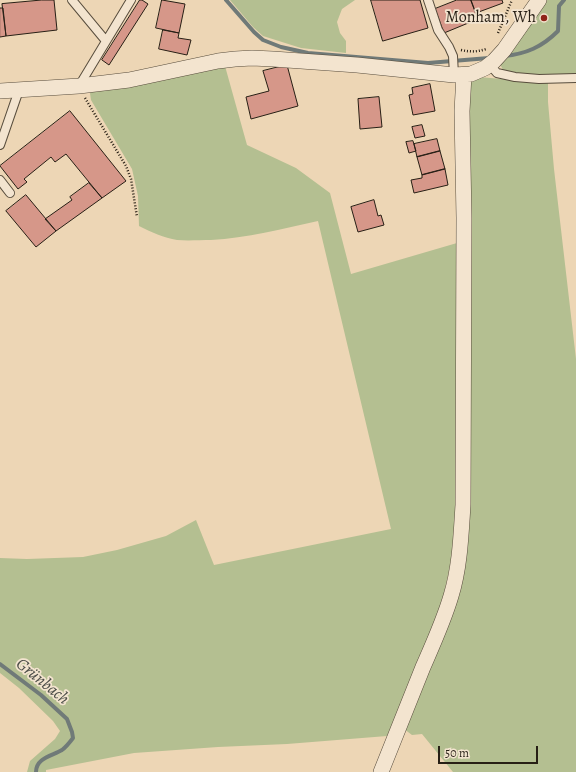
<!DOCTYPE html>
<meta charset="utf-8">
<style>
body{margin:0}
#map{position:relative;width:576px;height:772px;overflow:hidden;background:#edd6b5;font-family:Alegreya,serif}
canvas{display:block}
.scale{position:absolute;left:438px;top:746px;width:100px;height:18px;box-sizing:border-box;border:2px solid #271f15;border-top:0;padding-left:5px;font-size:12px;line-height:14px;white-space:nowrap;color:#271f15;-webkit-text-stroke:3px #f3e4cf;paint-order:stroke}
</style>
<div id="map">
<canvas width="576" height="772"></canvas>
<div class="scale">50 m</div>
</div>
<script>
const c = document.querySelector('canvas').getContext('2d');
c.lineJoin = 'round';
function fill(path, color) { c.fillStyle = color; c.fill(path, 'evenodd'); }
function trace(path, color, width, dash) { c.strokeStyle = color; c.lineWidth = width; c.lineCap = dash ? 'butt' : 'round'; c.setLineDash(dash || []); c.stroke(path); }
function label(font, color, halo, rows, align = 'center') {
  c.font = font + ' Alegreya,serif'; c.lineWidth = 3.5; c.setLineDash([]); c.textBaseline = 'middle'; c.strokeStyle = halo; c.fillStyle = color; for (const [text, x, y, turn = 0] of rows) {
    c.save(); c.translate(x, y); c.rotate((+turn || 0) * Math.PI / 180); c.textAlign = isNaN(turn) ? turn : align; if (halo) c.strokeText(text, 0, 0); c.fillText(text, 0, 0); c.restore();
  }
}
fill(new Path2D(`
 M230 0H355L342 9 337 22 340 33 346 41V53L301 48 263 36 253 27Z
 M544 0H576V76H548L504 72 501 66 500 62Z
 M225 66 247 145 296 168 330 193 351 274 457 243V509L453 552 439 617 387 736 287 744 218 747 134 753 46 770V772H27L30 761 55 739 60 731 53 721 19 688 0 673V558L27 559 83 557 117 550 166 536 196 520 214 565 391 529 318 221C282 229 247 238 211 240 200 240 188 241 177 240 164 238 151 232 139 226L138 196 132 169 91 100 90 93 92 90Z
 M479 77 548 83V102L554 169 576 359V772H453L422 734 412 735 404 729 460 577 469 87 472 81Z`), '#b4bf91');
trace(new Path2D(`
 M226 0 254 32 263 40 281 47 308 53 428 63 489 58
 M504 56C526 54 542 47 558 31L559 6 564 0
 M0 664 41 695 67 719 72 732 73 738C70 742 66 747 62 750 52 756 36 758 36 772`), '#707a78', 4);
const building = new Path2D(`
 M42 0H54L57 30 6 36 2 4Z
 M140 0H142L148 4 109 65 102 60Z
 M162 0 185 4 179 33 156 28Z
 M371 0H420L428 28 383 41Z
 M457 0H471L478 19 444 33 435 9Z
 M471 0H502L503 3 476 13Z
 M0 8H3L6 36 0 37Z
 M163 30 179 33 178 38 191 40 187 55 159 49Z
 M287 65 298 106 251 119 246 97 269 91 263 71Z
 M430 84 435 111 413 115 409 95 413 94 412 88Z
 M379 97 382 127 360 129 358 99Z
 M70 111 126 181 102 198 66 154 55 162 51 157 24 179 27 182 18 189 0 166Z
 M422 125 425 136 415 138 412 127Z
 M437 139 440 151 417 157 414 144Z
 M413 141 416 151 409 153 406 142Z
 M440 151 445 169 422 175 417 157Z
 M445 169 448 185 414 193 411 180 422 178V175Z
 M89 183 102 198 56 231 45 219 72 200 70 197Z
 M26 195 56 231 36 247 6 211Z
 M374 200 378 216 381 215 384 225 358 232 351 207Z`);
fill(building, '#d69789');
trace(building, '#271f15', 1);
const service = new Path2D(`
 M72 0 106 41
 M428 0 438 30 449 47 453 56 454 75
 M490 65 497 73 515 77 539 79 576 78
 M79 86 131 0
 M0 145 19 90
 M0 180 10 193`);
const minor = new Path2D(`
 M0 91 79 86 129 80 218 61 235 59 252 58 273 59 357 65 454 75 471 74 485 68 494 61 504 50 539 0
 M381 772C395 737 409 702 423 667 433 644 444 620 451 596 460 567 461 535 463 505L464 218 462 111 464 75`);
trace(service, '#584d3d', 10);
trace(minor, '#584d3d', 16);
trace(new Path2D(`
 M498 33 512 0
 M461 50C470 52 477 52 486 49
 M85 98 126 166 131 179 137 217`), '#271f15', 2.5, [1, 2]);
trace(service, '#f3e4cf', 8);
trace(minor, '#f3e4cf', 15);
for (const [x, y, r, color] of [
 [544,18,4,"#8f2418"]
]) { const dot = new Path2D(); dot.arc(x, y, r, 0, 2 * Math.PI); c.fillStyle = color; c.fill(dot); trace(dot, '#f3e4cf', 1.5); }
label('16px', '#271f15', '#f3e4cf', [
 ["Monham, Wh",536,18]
], 'right');
label('italic 17px', '#4b4c47', '#f3e4cf', [
 ["Grünbach",42,682,39]
]);
</script>
